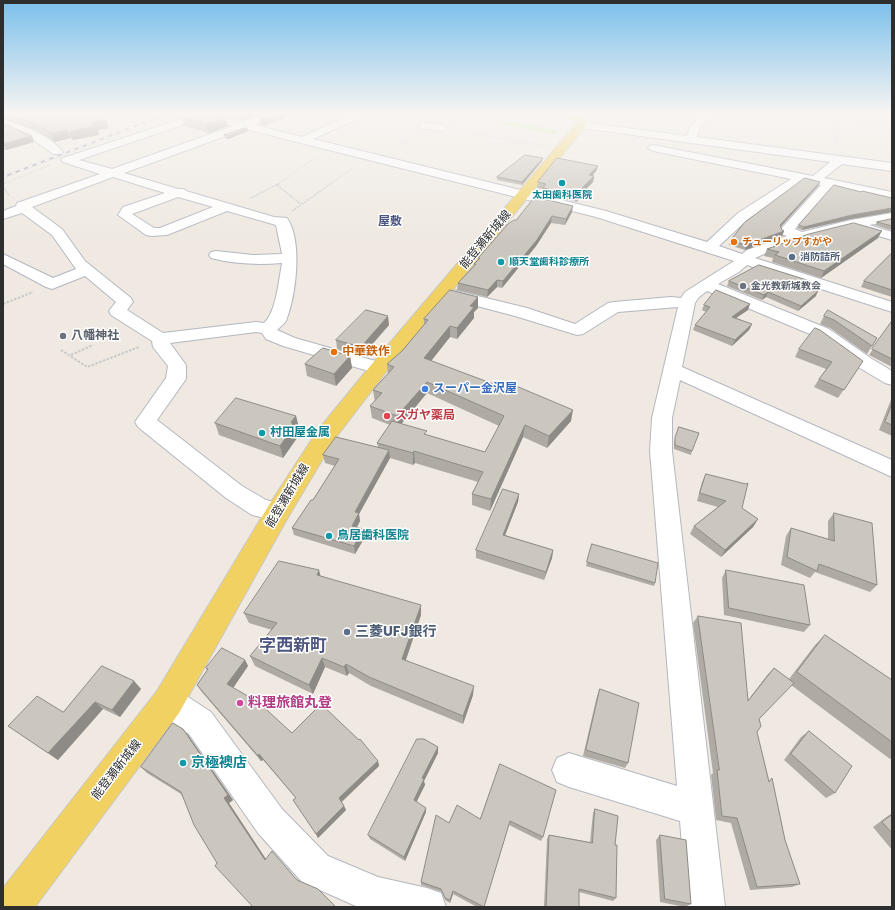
<!DOCTYPE html>
<meta charset="utf-8">
<style>
body{margin:0}
#map{position:relative;width:895px;height:910px;overflow:hidden;background:#efe9e1;font-family:Poppins,sans-serif}
canvas{display:block}
.frame{position:absolute;inset:0;border:4px solid #2e2e2e;pointer-events:none}
</style>
<div id="map">
<canvas width="895" height="910"></canvas>
<div class="frame"></div>
</div>
<script>
const c = document.querySelector('canvas').getContext('2d');
c.lineJoin = 'round';
function fill(path, color) { c.fillStyle = color; c.fill(path, 'evenodd'); }
function trace(path, color, width, dash) { c.strokeStyle = color; c.lineWidth = width; c.lineCap = dash ? 'butt' : 'round'; c.setLineDash(dash || []); c.stroke(path); }
function label(font, color, halo, rows, align = 'center') {
  c.font = font + ' Poppins,"Noto Sans JP",sans-serif'; c.lineWidth = 3; c.setLineDash([]); c.textBaseline = 'middle'; c.strokeStyle = halo; c.fillStyle = color; for (const [text, x, y, turn = 0] of rows) {
    c.save(); c.translate(x, y); c.rotate((+turn || 0) * Math.PI / 180); c.textAlign = isNaN(turn) ? turn : align; if (halo) c.strokeText(text, 0, 0); c.fillText(text, 0, 0); c.restore();
  }
}
fill(new Path2D(`
 M504 120 559 131 553 134 499 124Z`), '#c9ec9a');
const minor = new Path2D(`
 M192 114H208L243 122 267 114H281L279 116 255 125 302 137 352 114H365L363 116 313 139 606 211 707 242 738 213 791 179 653 151 648 148 649 146 653 145 813 176 830 162 582 128 578 127 577 125 578 123 582 122 687 136 690 126 704 114H715L699 129 697 137 892 163V171L842 164 824 178 892 192V200L832 187 795 229 802 232 851 220 892 213V221L869 225 892 232V240L851 228 806 239 775 249 755 258 892 302V312L747 265 739 272 718 284 829 329 872 359 892 371V385L885 383 858 367 817 337 707 291 698 298 695 303 682 367 892 460V477L680 380 672 418V451L725 907H687L680 821 569 787 557 782 552 770 557 758 569 753 677 786 650 451 652 418 678 307 618 312 583 334 577 335 515 316 443 297 441 294 443 291 449 289 527 308 575 324 608 303 614 302 671 297 681 298 685 292 734 261 596 217 245 129 124 173 178 189H184L186 191 274 217 287 218C303 241 296 296 286 321 284 324 280 327 277 330L295 338 386 364 388 368 386 372 379 374 372 372 283 346 266 339 262 333 256 332 170 343 186 365V379L157 420 242 486 266 500 287 505 290 512 287 519 278 521 252 515 226 498 138 427 135 422 166 378 168 366 153 347 152 341 111 315 109 311 116 302 85 276 52 289 46 287 3 264V254L53 278 76 269 52 235 22 213 3 219V211L16 206 17 203 100 174 63 162 61 160 63 158 193 115ZM203 118 233 126 112 169 79 160ZM113 177 165 193 123 207 118 215 146 235 151 236 167 235 227 211 276 225 282 254 253 255 216 251 211 252 209 255 211 258C234 264 258 265 282 263 279 279 276 313 264 323L256 322 163 333 127 310 133 302 131 298 85 261 62 229 32 207ZM803 181 821 185 779 231 781 234 787 236 747 250 742 254 719 246 748 219ZM178 197 213 207 160 228H154L132 214Z
 M3 120C22 125 50 135 63 152L61 154H53L35 141 3 126Z
 M424 123 443 125 448 128 443 131 420 128 419 126Z
 M168 687 179 691 211 712 282 809 328 856 378 877 427 888 441 893 446 907H358L302 882 258 833 189 734 157 713 153 702 157 691Z`);
const major = new Path2D(`
 M561 114C572 113 581 113 588 123L386 372 334 440 287 519 179 713 35 907H3V888L157 691 269 505 318 430 372 364 577 123C573 118 565 119 561 114Z`);
trace(minor, '#b4b7c1', 2);
trace(major, '#c9c9c9', 2);
trace(new Path2D(`
 M781 114 892 126
 M457 130 543 146
 M836 144 834 138 837 121
 M393 147 415 135
 M3 184 50 165
 M278 184 314 158
 M330 184 353 168`), '#c9c9c9', 1, [1.5, 1]);
trace(new Path2D(`
 M3 184 6 183
 M277 185 301 204
 M3 186 9 196
 M251 198 280 183
 M292 211 332 183`), '#c9c9c9', 1.5, [2, 1]);
trace(new Path2D(`
 M3 304 33 292
 M61 350 87 367 139 347
 M71 355 93 345`), '#c9c9c9', 2, [2.5, 1.5]);
fill(minor, '#fff');
fill(major, '#f2d163');
const rail = new Path2D(`
 M3 177 167 114`);
trace(rail, '#a3a6b8', 2);
trace(rail, '#fff', 1.5, [4.5]);
fill(new Path2D(`
 M3 114H97L109 128 98 130 99 135 73 140 70 138 55 142 36 130 3 119Z
 M214 114H263L243 120Z
 M270 114H294L264 126 260 125 259 118Z
 M182 117 228 126 209 133 184 126Z
 M3 123 32 136 34 142 6 150 3 149V126H4Z
 M247 128 248 131 228 139 225 138 224 135Z
 M542 161 522 185 497 180V177Z
 M598 166 596 171 592 176H594L593 182 582 193 577 202 542 194V189L537 188 538 182Z
 M818 186 780 227 782 230 784 231 782 236 745 250 729 245 730 241Z
 M861 192 892 198V212L851 219 802 230 797 228 799 225Z
 M572 212 565 225 551 223 536 246 502 288 497 287 487 297 457 290 458 283 474 266V264L478 260V258L516 220Z
 M892 219V228L890 230 875 225 877 222Z
 M878 238 821 278 772 262 773 258 764 256 767 249Z
 M892 253V297L861 287 864 281Z
 M729 281H810L807 287 816 296 798 311 766 297 762 300 727 286Z
 M704 305 748 310 736 318 752 324 749 330 732 346 693 330 695 325 706 312 702 310Z
 M478 308 474 312V318L457 339 450 337 431 361 571 421 547 448 523 437 490 511 472 505V494L478 482 415 463 413 465 390 458 359 514 360 521 357 527 365 537 355 554 294 535 292 528 313 500 335 466 325 463 323 455 378 447 377 443 390 425 372 418 370 406 375 402 373 390 388 374 387 364 402 351 424 325V319ZM427 393 499 426 485 452 427 435 401 424Z
 M824 316 877 338 867 354 830 328 820 324Z
 M892 321V367L869 355Z
 M389 325 362 356 337 349 336 340Z
 M799 349 863 361 838 398 814 387 819 379 826 369 795 357Z
 M350 356 352 368 336 386 307 376 305 364Z
 M892 397V436L879 430Z
 M296 416 299 428 296 432 297 438 283 458 219 435 215 423Z
 M679 427 692 451 691 455 674 449V443Z
 M706 474 742 508 758 519 753 527 721 557 690 534 694 526 718 507 697 501 702 482Z
 M519 494 518 502 505 535 553 550 552 558 544 580 476 558V550Z
 M834 513 877 585 870 592 815 572 810 578 781 565 786 536 791 528 828 539V521Z
 M592 544 655 583 654 586 586 566Z
 M726 570 810 625 804 632 724 615 722 578Z
 M321 576 421 615 406 660 473 695 463 724 371 686 349 673 347 676 325 667 313 694 255 666 250 656 272 630 249 623 244 613Z
 M698 616 748 700 768 674 774 668 789 679 815 645 825 635 892 680V758L890 759 791 685 759 719 757 732 769 781 772 778 785 840 800 884 792 887 750 890 731 823 716 820 711 775 713 773 693 623Z
 M245 660 248 666 233 688 292 733 378 761 379 766 342 802 346 810 318 838 296 798 263 760 261 761 201 691 197 685 207 670 206 668Z
 M134 681 141 689 120 717 103 709 58 760 8 726 63 712Z
 M600 689 628 763 625 768 583 756 597 696Z
 M809 731 835 793 826 798 784 760 801 737Z
 M188 735 233 800 229 803 266 859 298 880 217 863 181 794 147 773 141 767Z
 M438 747V753L424 781 425 785 416 802 426 812 405 861 370 839 368 835Z
 M500 764 543 837 541 841 509 825 484 907H477L453 894 450 903 445 900 442 892 421 885V882L449 823 480 819Z
 M595 809 615 845 616 898 613 901 579 892V907H544L547 839 549 835 590 842 593 813Z
 M892 813V850L873 827Z
 M660 835 691 904 685 907 660 902 656 840Z`), '#afaba4');
fill(new Path2D(`
 M241 114H263L243 120Z
 M276 114H294L264 126 262 119Z
 M226 118 228 126 209 133 206 124Z
 M106 120 109 128 98 130 99 135 73 140 69 132 91 123Z
 M247 128 248 131 228 139 227 136Z
 M67 130 70 138 55 142 51 133Z
 M32 136 34 142 6 150 3 144Z
 M543 158 542 161 522 185V182Z
 M598 166 596 171 588 181 589 175Z
 M594 176 593 182 582 193 577 202 578 196 583 187Z
 M820 182 818 186 778 230 780 225Z
 M573 206 572 212 565 225 566 219Z
 M892 208V212L851 219 802 230 804 227 852 215Z
 M552 216 551 223 536 246 502 288 503 281Z
 M784 231 782 236 745 250 746 245Z
 M882 231 878 238 821 278 824 271Z
 M497 280V287L487 297 488 290Z
 M810 281 808 286 801 291 804 286Z
 M818 291 816 296 798 311 801 306Z
 M768 292 766 297 762 300 764 295Z
 M478 297V308L474 312V318L457 339V328L470 306Z
 M750 304 748 310 730 322 732 317Z
 M388 316 389 325 362 356 361 347Z
 M752 324 749 330 732 346 735 340Z
 M450 326V337L424 370V358Z
 M350 356 352 368 336 386 334 374Z
 M427 382V393L398 428 397 416Z
 M573 410 571 421 547 448 549 436Z
 M296 416 299 428 296 432 297 438 283 458 280 446 291 422Z
 M525 425 523 437 490 511 491 499Z
 M389 450 390 458 359 514 360 521 354 533 352 526 355 512Z
 M414 451 415 463 413 465V453Z
 M519 494 518 502 502 543 503 535Z
 M758 519 753 527 721 557 725 550Z
 M363 529 365 537 355 554 354 546Z
 M553 550 552 558 544 580 546 572Z
 M319 570 322 581 317 575Z
 M421 605V615L403 668 402 659Z
 M322 658 325 667 313 694 309 685Z
 M245 660 248 666 231 691 227 684Z
 M346 664 349 673 347 676 344 667Z
 M134 681 141 689 120 717 112 710Z
 M474 686 473 695 463 724V716Z
 M95 702 103 709 58 760 48 753Z
 M183 729 188 735 233 800 229 803 269 864 265 860 224 798Z
 M438 747V753L424 781 425 785 415 805 414 800 422 778Z
 M259 754 263 760 261 761 258 756Z
 M378 761 379 766 341 802 339 798Z
 M344 806 346 810 318 838 316 834Z
 M426 808V812L405 861 404 857Z
 M453 891V894L450 903V900Z`), '#8e8b86');
const building = new Path2D(`
 M8 114H97L106 120 91 123 96 126 69 132 67 130 51 133 32 122Z
 M194 114H211L226 118 206 124 182 117Z
 M270 114H276L262 119 259 118Z
 M3 123 32 136 3 144V126H6Z
 M244 128H247L227 136 224 135Z
 M525 155 543 158 522 182 497 177Z
 M557 158 598 166 589 175 594 176 583 187 578 196 543 188 546 184 538 182Z
 M805 178 820 182 780 225 782 230 784 231 746 245 730 241 744 223Z
 M834 185 861 192 862 191 892 198V208L852 215 804 227 799 225Z
 M535 197 573 206 566 219 552 216 537 240 503 281 497 280 488 290 458 283 476 264H474L480 258H478L508 224 514 220H516Z
 M892 219V226L877 222Z
 M854 223 882 231 824 271 775 255 779 252 767 249 809 234Z
 M892 253V290L864 281Z
 M759 265 810 281 804 286 818 291 801 306 768 292 764 295 729 281Z
 M450 290 478 297 470 306 474 307 457 328 450 326 424 358 512 391 516 386 573 410 549 436 525 425 491 499 472 494 483 472 414 451 413 453 377 443 392 421 427 431 424 434 485 452 504 416 427 382 397 416 370 406 382 393 373 390 394 367 387 364 402 351 428 320 424 319Z
 M716 290 750 304 732 317 752 324 735 340 695 325 710 307 704 305Z
 M366 310 388 316 361 347 336 340Z
 M828 310 877 338 872 346 834 320 824 316Z
 M892 321V359L872 349Z
 M815 328 820 330 863 361 844 390 819 379 832 362 799 349Z
 M323 348 350 356 334 374 305 364Z
 M236 398 296 416 291 422 294 426 280 446 215 423Z
 M892 404V425L885 422Z
 M679 427 699 433 692 451 675 445V438Z
 M336 437 389 450 355 512 359 513 352 526 363 529 354 546 292 528 311 500H313L339 459 323 455Z
 M706 474 746 484 748 483 742 508 758 519 725 550 694 526 726 501 700 493Z
 M503 489 519 494 503 535 553 550 546 572 476 550Z
 M834 513 872 523 877 585 819 564 817 571 787 557 791 528 834 541Z
 M592 544 658 563 655 583 587 562Z
 M279 561 319 570 317 575 421 605 402 659 474 686 463 716 369 677 346 664 344 667 322 658 309 685 250 656 277 623 244 613Z
 M726 570 804 585 810 625 729 608Z
 M698 616 741 623 748 701 774 668 794 683 759 719 761 726 757 732 769 782 772 778 785 840 800 884 757 887 737 818 722 816 717 770H719Z
 M825 635 892 680V742L797 672Z
 M222 648 245 660 227 684 258 702 292 733 321 704 359 740 360 739 378 761 339 798 344 806 316 834 293 800 296 798 259 754 258 756 197 685 208 669 206 668Z
 M102 666 134 681 112 710 95 702 48 753 8 726 37 696 63 712Z
 M600 689 639 703 628 763 586 750Z
 M173 723 183 729 228 795 224 798 265 860 272 851 297 880 318 889 336 907H253L215 866 217 863 194 825 181 792 141 767Z
 M809 731 852 766 835 793 791 754Z
 M417 739H424L438 747 422 778 424 779 414 800 426 808 404 857 368 835Z
 M500 764 556 790 543 837 510 821 484 907 453 891 450 900 445 898 441 889 421 882 436 815 449 823 457 805 480 819Z
 M595 809 618 816 615 845H617L616 898 579 889V907H546L549 835 592 843Z
 M892 815V833L882 822Z
 M660 835 686 840 691 904 665 899Z`);
fill(building, '#cbc7bf');
trace(building, '#8e8b86', 1);
const sky = c.createLinearGradient(0, 0, 0, 241);
sky.addColorStop(0, '#7abfeb');
sky.addColorStop(0.47, '#f8f5f2');
sky.addColorStop(1, '#f8f5f200');
c.fillStyle = sky;
c.fillRect(0, 0, 895, 241);
for (const [x, y, r, color] of [
 [562,183,4,"#0f9aa8"],
 [734,242,4,"#e8710a"],
 [792,257,4,"#5c6f8a"],
 [501,262,4,"#0f9aa8"],
 [743,286,4,"#6b7280"],
 [63,336,4,"#6b7280"],
 [334,352,4,"#e8710a"],
 [425,389,4,"#3f7fe0"],
 [387,416,4,"#e0444e"],
 [262,433,4,"#0f9aa8"],
 [329,536,4,"#0f9aa8"],
 [347,632,4,"#5c6f8a"],
 [240,703,4,"#d1479c"],
 [183,763,4,"#0f9aa8"]
]) { const dot = new Path2D(); dot.arc(x, y, r, 0, 2 * Math.PI); c.fillStyle = color; c.fill(dot); trace(dot, '#fff', 1.5); }
label('bold 10px', '#0d838f', '#fff', [
 ["太田歯科医院",562,195],
 ["順天堂歯科診療所",509,262,"left"]
]);
label('bold 10px', '#c56008', '#fff', [
 ["チューリップすがや",742,242]
], 'left');
label('bold 10px', '#4e5e75', '#fff', [
 ["消防詰所",800,257]
], 'left');
label('bold 10px', '#5b616d', '#fff', [
 ["金光教新城教会",751,286]
], 'left');
label('bold 12px', '#4d5680', '#fff', [
 ["屋敷",390,222]
]);
label('12px', '#2e2e2e', '#fff', [
 ["能登瀬新城線",486,240,-50],
 ["能登瀬新城線",288,496,-59],
 ["能登瀬新城線",117,770,-52]
]);
label('bold 12px', '#5b616d', '#fff', [
 ["八幡神社",71,336]
], 'left');
label('bold 12px', '#c56008', '#fff', [
 ["中華鉄作",342,352]
], 'left');
label('bold 12px', '#366cbe', '#fff', [
 ["スーパー金沢屋",433,389]
], 'left');
label('bold 12px', '#be3a42', '#fff', [
 ["スガヤ薬局",395,416]
], 'left');
label('bold 12px', '#0d838f', '#fff', [
 ["村田屋金属",270,433],
 ["鳥居歯科医院",337,536]
], 'left');
label('bold 14px', '#4e5e75', '#fff', [
 ["三菱UFJ銀行",355,632]
], 'left');
label('bold 14px', '#b23c85', '#fff', [
 ["料理旅館丸登",248,703]
], 'left');
label('bold 14px', '#0d838f', '#fff', [
 ["京極襖店",191,763]
], 'left');
label('bold 17px', '#4d5680', '#fff', [
 ["字西新町",293,647]
]);
</script>
